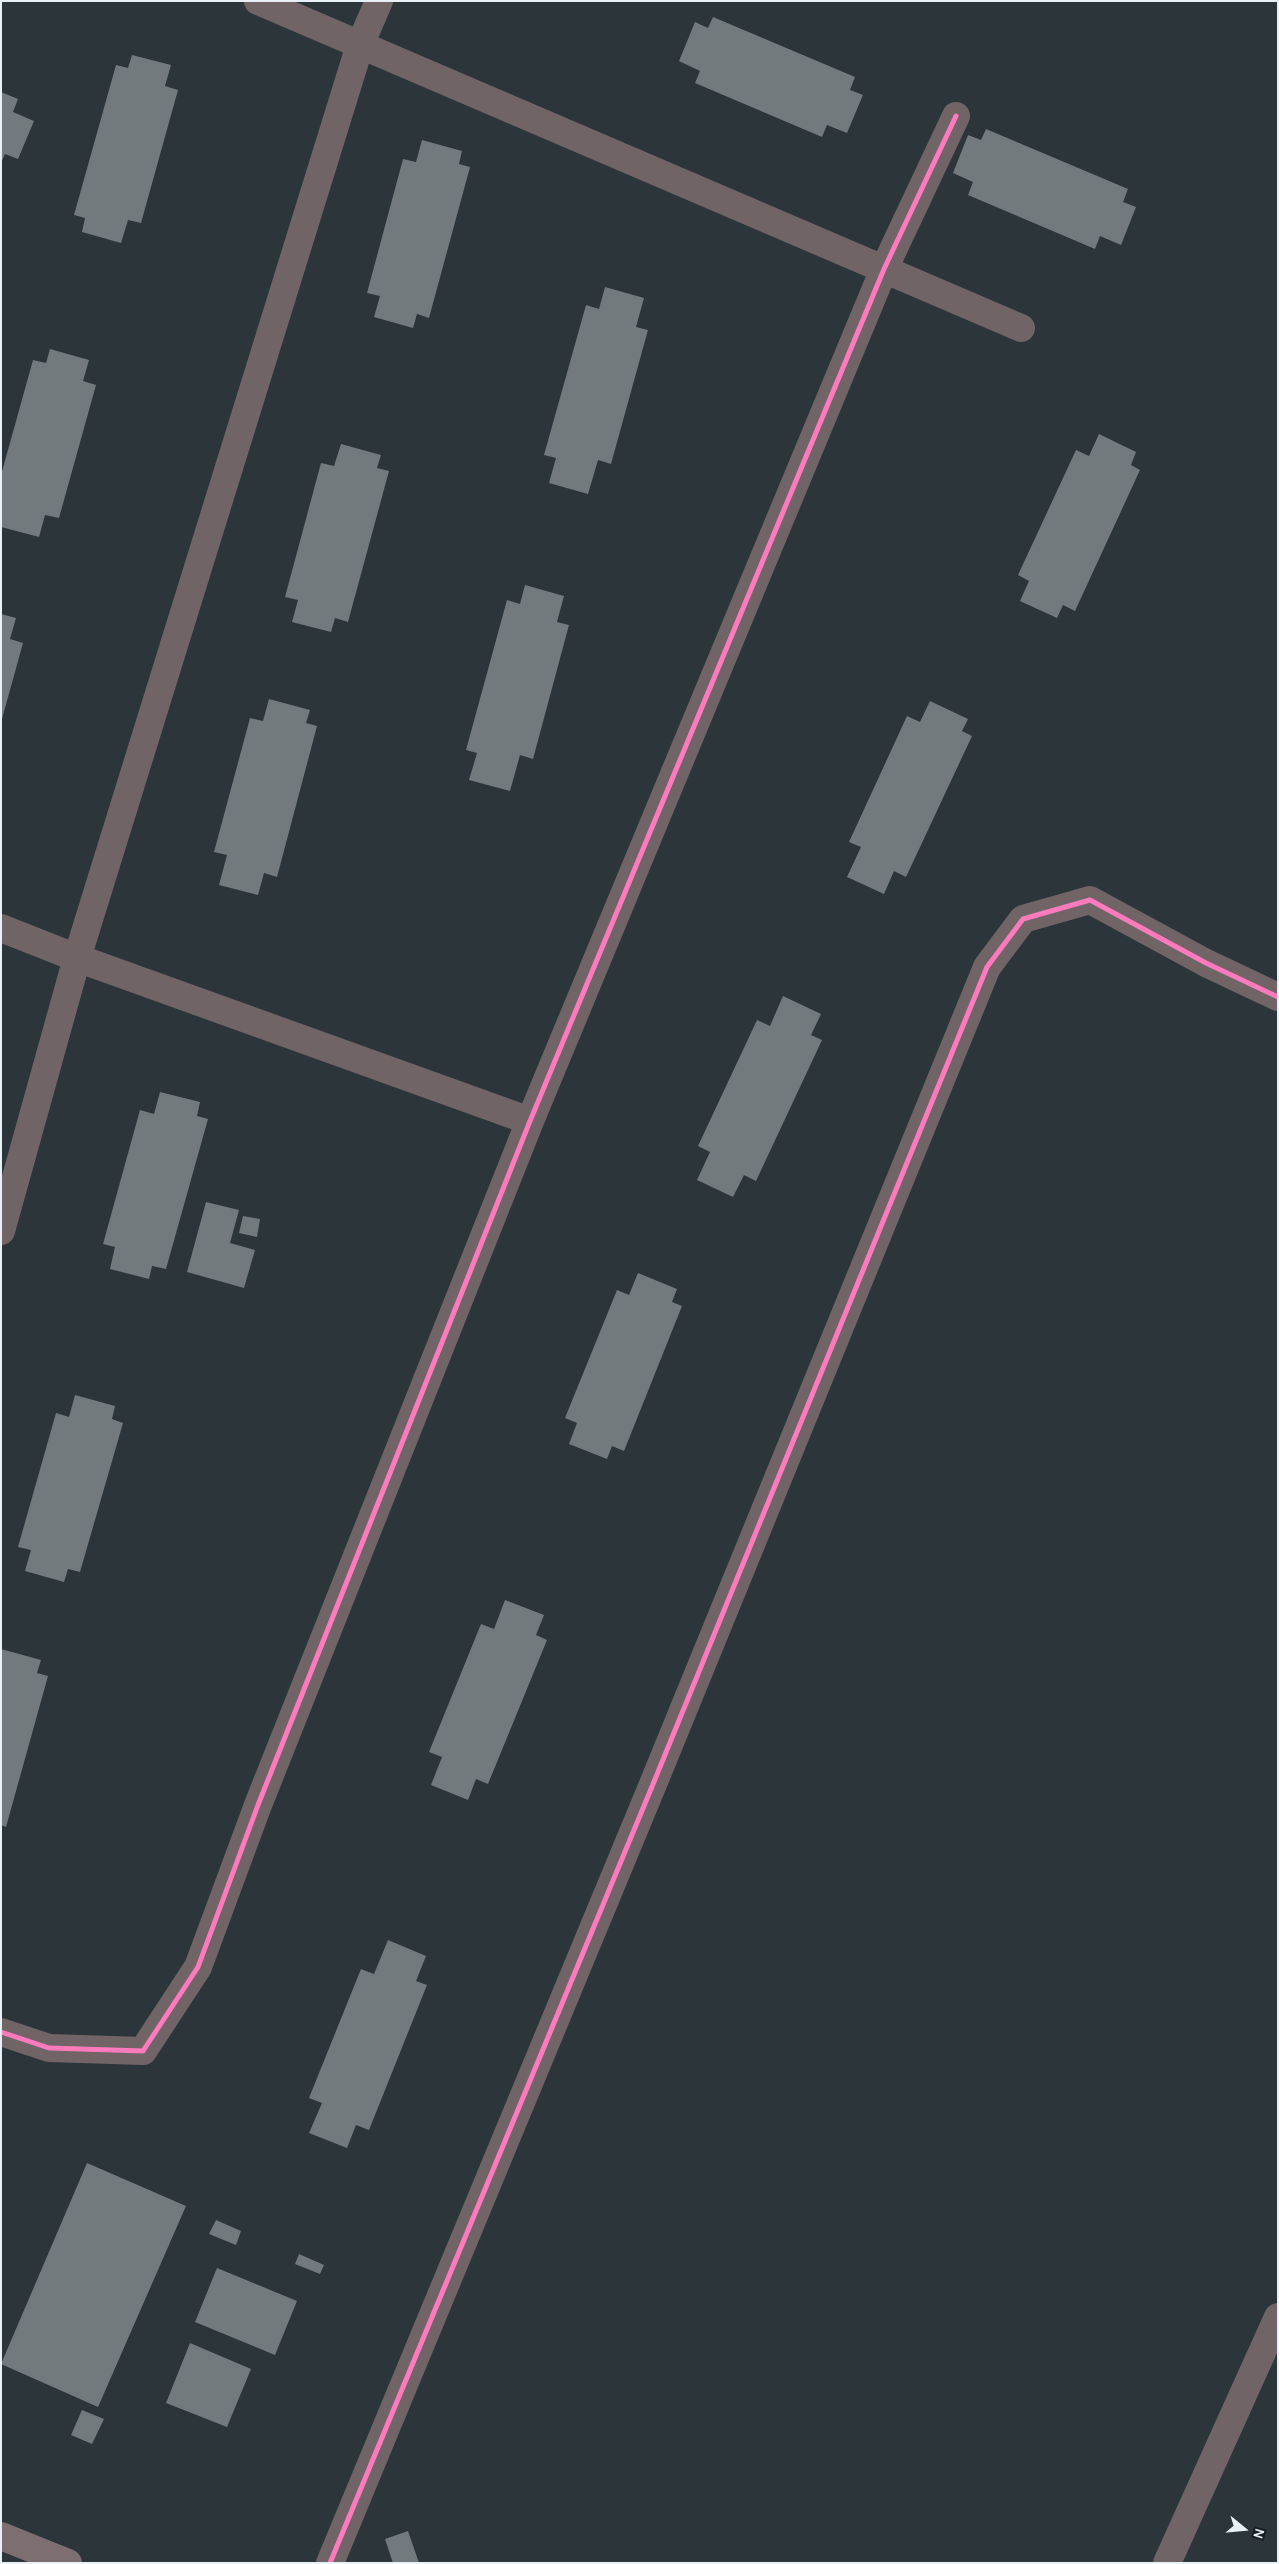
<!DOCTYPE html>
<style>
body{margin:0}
#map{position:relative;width:1279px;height:2564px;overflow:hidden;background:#2c3539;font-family:Karla,sans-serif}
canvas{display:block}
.frame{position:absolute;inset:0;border:2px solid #e8f2f6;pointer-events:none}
.north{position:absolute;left:1219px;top:2504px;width:50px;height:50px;-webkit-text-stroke:4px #171e21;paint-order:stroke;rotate:107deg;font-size:14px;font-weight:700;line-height:20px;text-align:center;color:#e8f2f6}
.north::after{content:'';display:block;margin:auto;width:18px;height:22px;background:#e8f2f6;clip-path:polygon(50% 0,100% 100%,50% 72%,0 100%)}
</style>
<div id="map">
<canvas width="1279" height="2564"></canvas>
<div class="frame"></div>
<div class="north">N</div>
</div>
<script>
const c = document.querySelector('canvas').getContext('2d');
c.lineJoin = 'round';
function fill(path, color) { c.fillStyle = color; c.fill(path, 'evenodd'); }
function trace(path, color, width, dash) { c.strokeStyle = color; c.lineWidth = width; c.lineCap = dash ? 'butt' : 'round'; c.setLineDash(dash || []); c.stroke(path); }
fill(new Path2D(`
 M713 17 855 77 850 90 863 95 847 133 827 125 822 137 695 83 700 71 679 61 695 22 708 28Z
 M132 55 171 65 165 86 178 90 141 223 128 220 121 243 82 232 85 218 74 215 116 65 128 68Z
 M1 92 18 99 13 112 34 121 18 159 5 154 1 163Z
 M986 129 1128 189 1123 202 1136 207 1121 245 1100 236 1095 249 968 195 973 182 953 173 968 135 981 140Z
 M422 140 462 151 459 164 470 167 429 318 417 314 413 328 374 317 380 296 367 293 403 159 416 162Z
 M605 287 644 298 636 327 648 330 611 464 598 460 588 494 549 483 556 458 544 455 586 305 599 309Z
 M50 349 89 360 83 381 96 385 59 518 45 515 39 537 1 527V475L33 360 46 363Z
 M1099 434 1136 452 1131 465 1140 470 1075 611 1063 605 1057 618 1020 601 1029 581 1018 575 1076 450 1089 456Z
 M341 444 381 455 377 468 389 471 348 622 335 618 331 632 292 622 298 600 285 597 321 463 334 466Z
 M525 585 564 596 557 622 569 625 533 759 520 755 510 791 469 780 477 753 466 750 507 600 520 604Z
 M1 614 16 618 10 639 23 643 2 719Z
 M269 699 310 710 306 723 317 726 277 877 264 873 258 895 219 885 227 855 214 852 250 718 263 721Z
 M930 701 968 719 962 731 972 736 906 877 894 871 884 894 847 877 861 847 849 842 907 716 920 722Z
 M783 996 821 1014 811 1035 822 1040 756 1181 744 1175 733 1197 697 1180 710 1152 698 1146 757 1020 770 1026Z
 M160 1092 200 1102 197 1116 208 1119 166 1269 152 1266 149 1279 110 1269 115 1247 103 1244 140 1110 154 1114Z
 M206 1202 239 1210 230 1243 255 1250 244 1288 187 1272Z
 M243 1216 260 1219 257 1237 239 1233Z
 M638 1273 677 1289 672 1302 682 1306 624 1451 612 1446 607 1459 569 1444 577 1423 565 1418 617 1290 629 1295Z
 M75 1395 115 1406 112 1419 123 1423 80 1572 68 1569 64 1582 25 1571 31 1550 18 1547 56 1413 69 1417Z
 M505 1600 544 1615 536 1635 547 1640 488 1784 476 1779 468 1800 431 1785 442 1757 429 1752 481 1624 494 1629Z
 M1 1649 41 1660 37 1673 48 1676 6 1827 1 1825Z
 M388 1940 426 1956 416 1981 427 1985 369 2130 356 2125 347 2148 309 2133 322 2103 309 2098 361 1969 374 1974Z
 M87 2163 186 2206 98 2407 1 2364Z
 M216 2220 241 2231 236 2245 209 2234Z
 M299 2254 324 2265 320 2274 295 2264Z
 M217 2268 297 2301 275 2355 195 2322Z
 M190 2343 251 2369 227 2427 166 2403Z
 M82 2410 104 2419 92 2444 71 2435Z
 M408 2531 419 2563H393L385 2539Z`), '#727a7d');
trace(new Path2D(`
 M258 1 1021 328
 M1 928 77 958 530 1121
 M1 1231 77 958 360 45 379 1
 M1 2032 49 2048 143 2051 198 1967 258 1805 530 1121 884 269 956 116
 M330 2563 651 1789 987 967 1023 919 1090 900 1206 963 1278 997
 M1167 2563 1278 2317`), '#706467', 28);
trace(new Path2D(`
 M1 2536 68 2563`), '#7d6e72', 28);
trace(new Path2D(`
 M1 2032 49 2048 143 2051 198 1967 258 1805 530 1121 884 269 956 116
 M330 2563 651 1789 987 967 1023 919 1090 900 1206 963 1278 997`), '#fd7abc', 5);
</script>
